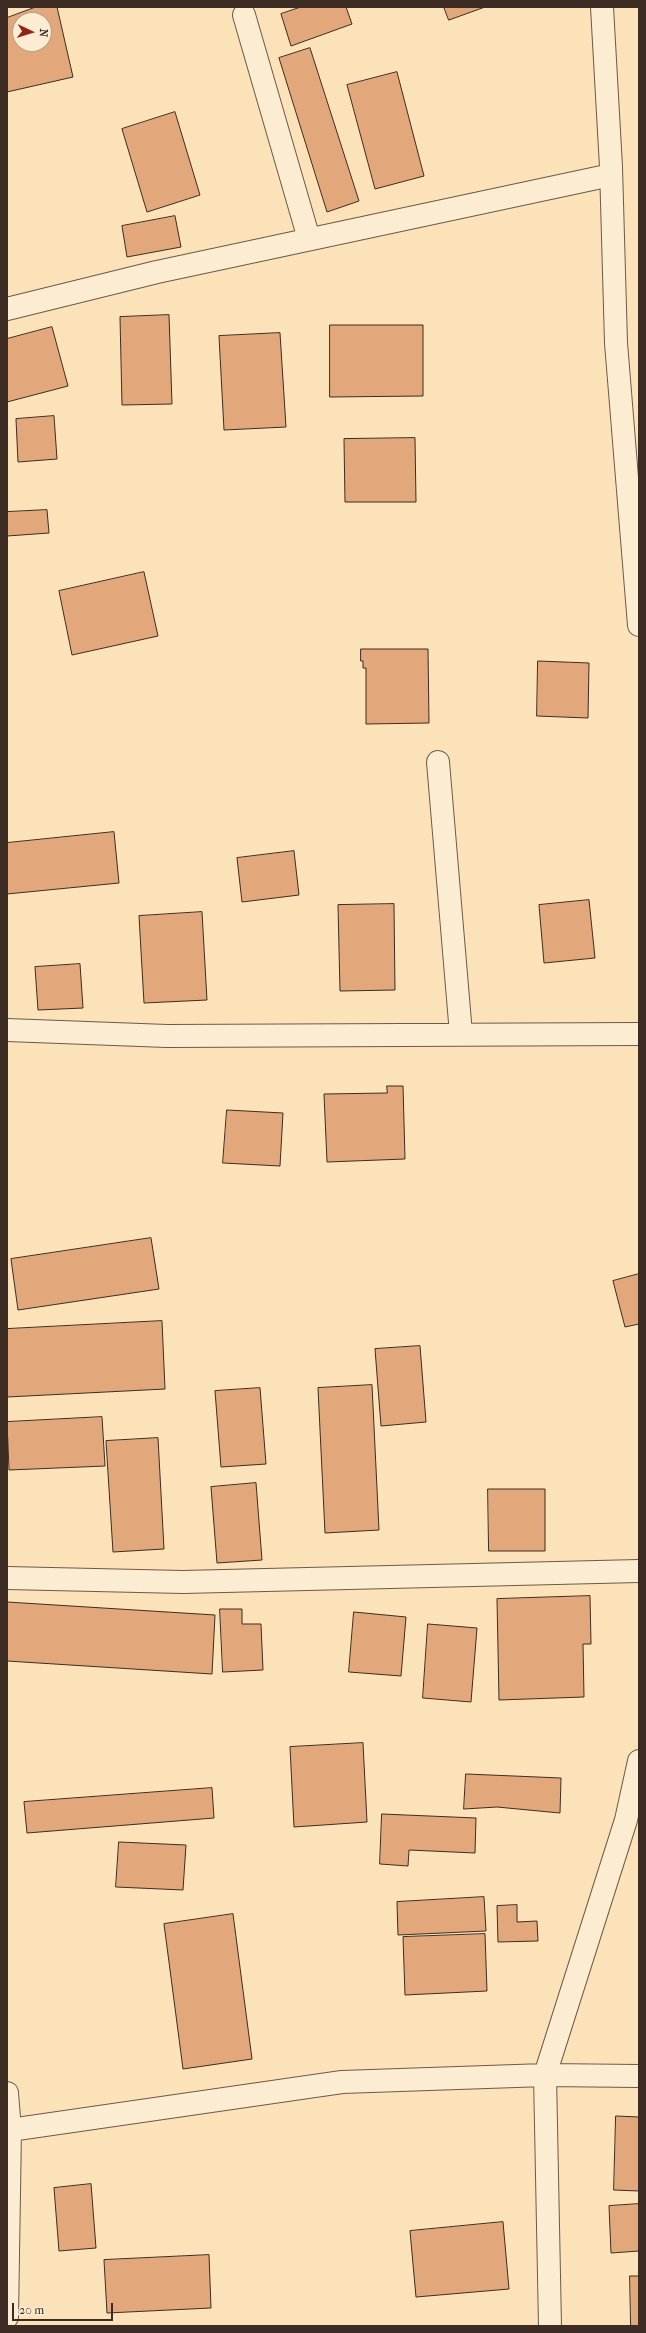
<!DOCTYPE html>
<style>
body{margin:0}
#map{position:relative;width:646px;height:2333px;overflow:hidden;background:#fbe2b9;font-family:"IM FELL French Canon",serif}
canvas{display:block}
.frame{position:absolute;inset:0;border:8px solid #3d2c23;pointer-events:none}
.north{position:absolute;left:12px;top:12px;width:40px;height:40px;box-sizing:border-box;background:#fcecd2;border:1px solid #b09f8c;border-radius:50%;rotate:94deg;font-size:11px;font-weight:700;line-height:16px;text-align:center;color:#3d2c23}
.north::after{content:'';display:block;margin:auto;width:14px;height:18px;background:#8f2418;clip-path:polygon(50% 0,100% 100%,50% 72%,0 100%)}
.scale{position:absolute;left:12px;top:2303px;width:101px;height:18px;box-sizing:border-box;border:2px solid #3d2c23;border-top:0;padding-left:5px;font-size:12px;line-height:14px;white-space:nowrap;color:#3d2c23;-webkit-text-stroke:3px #fcecd2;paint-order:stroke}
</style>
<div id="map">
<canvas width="646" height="2333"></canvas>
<div class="frame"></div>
<div class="north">N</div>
<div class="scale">20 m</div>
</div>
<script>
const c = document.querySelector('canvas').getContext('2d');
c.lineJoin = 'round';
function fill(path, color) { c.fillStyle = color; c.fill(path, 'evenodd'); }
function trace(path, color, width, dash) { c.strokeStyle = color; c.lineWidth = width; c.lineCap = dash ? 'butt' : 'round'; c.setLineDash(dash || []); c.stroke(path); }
const building = new Path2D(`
 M36 7H57L73 77 7 92V18ZM20 20H44V44H20Z
 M301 7H346L352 24 291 46 281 14Z
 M444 7H485L449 20Z
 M310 48 359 201 327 212 279 58Z
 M397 72 424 176 375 189 347 85Z
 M175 112 200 195 147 212 122 129Z
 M175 216 181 247 127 257 122 226Z
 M169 315 172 404 122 405 120 317Z
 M330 325H423V396L330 397Z
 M52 327 68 386 7 402V339Z
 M280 333 286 427 224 430 219 336Z
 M54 416 57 459 18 462 16 419Z
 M415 438 416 502H345L344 439Z
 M47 510 49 533 7 536V512Z
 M144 572 158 636 72 655 59 591Z
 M361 649H428L429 723 366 724V668H363V661H361Z
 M538 661 589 663 588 718 537 716Z
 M114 832 119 883 7 894V843Z
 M294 851 299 895 242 902 237 858Z
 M589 900 595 958 544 963 539 905Z
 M394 904 395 990 340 991 338 905Z
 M202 912 207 1000 144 1003 139 916Z
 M80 964 83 1008 38 1010 35 967Z
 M387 1086H403L405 1159 327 1162 324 1094 387 1093Z
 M227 1110 283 1113 280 1166 223 1163Z
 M151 1238 159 1289 18 1310 11 1259Z
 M639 1274V1324L625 1327 613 1281Z
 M162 1321 165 1389 7 1397V1329Z
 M420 1346 426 1422 381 1426 375 1349Z
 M372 1385 379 1530 325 1533 318 1388Z
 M260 1388 266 1464 221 1467 215 1391Z
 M102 1417 105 1466 9 1470 7 1422Z
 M158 1438 164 1549 113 1552 106 1441Z
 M256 1483 262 1560 217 1563 211 1487Z
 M488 1489H545V1551H489Z
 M590 1596 591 1644H583L584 1697 499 1700 497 1599Z
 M7 1602 215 1615 212 1674 7 1661Z
 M220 1609H242V1624H261L263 1670 223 1672Z
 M354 1612 406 1617 401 1676 349 1672Z
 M428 1624 477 1628 471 1702 423 1698Z
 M363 1743 367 1822 294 1827 290 1747Z
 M466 1774 561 1778 560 1813 497 1807 464 1809Z
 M212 1788 214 1818 27 1833 24 1802Z
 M382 1814 476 1818 475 1853 409 1850 408 1866 380 1864Z
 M119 1842 186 1845 183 1890 116 1887Z
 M484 1897 486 1931 398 1935 397 1902Z
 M517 1905V1922L537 1921 538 1941 498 1942 497 1906Z
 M233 1914 252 2059 183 2069 164 1924Z
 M485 1934 487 1991 405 1995 403 1937Z
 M616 2116 639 2117V2191L614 2190Z
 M91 2184 96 2248 59 2251 54 2188Z
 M639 2204V2251L611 2253 609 2206Z
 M503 2222 509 2289 416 2297 410 2231Z
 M209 2255 211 2308 107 2313 104 2260Z
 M630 2276H639V2326H631Z`);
fill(building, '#e2a87b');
trace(building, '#3d2c23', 1);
const street = new Path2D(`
 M602 7 611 167 616 343 639 625
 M244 15 309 239
 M7 309 157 272 611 175
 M438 762 461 1034
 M7 1030 167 1036 639 1034
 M7 1578 183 1582 639 1571
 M7 2093 10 2130 7 2317
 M10 2130 342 2082 545 2075 639 2076
 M550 2326 545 2075 626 1820 639 1761`);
trace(street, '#6c5a48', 24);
trace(street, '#fcecd2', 22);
</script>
